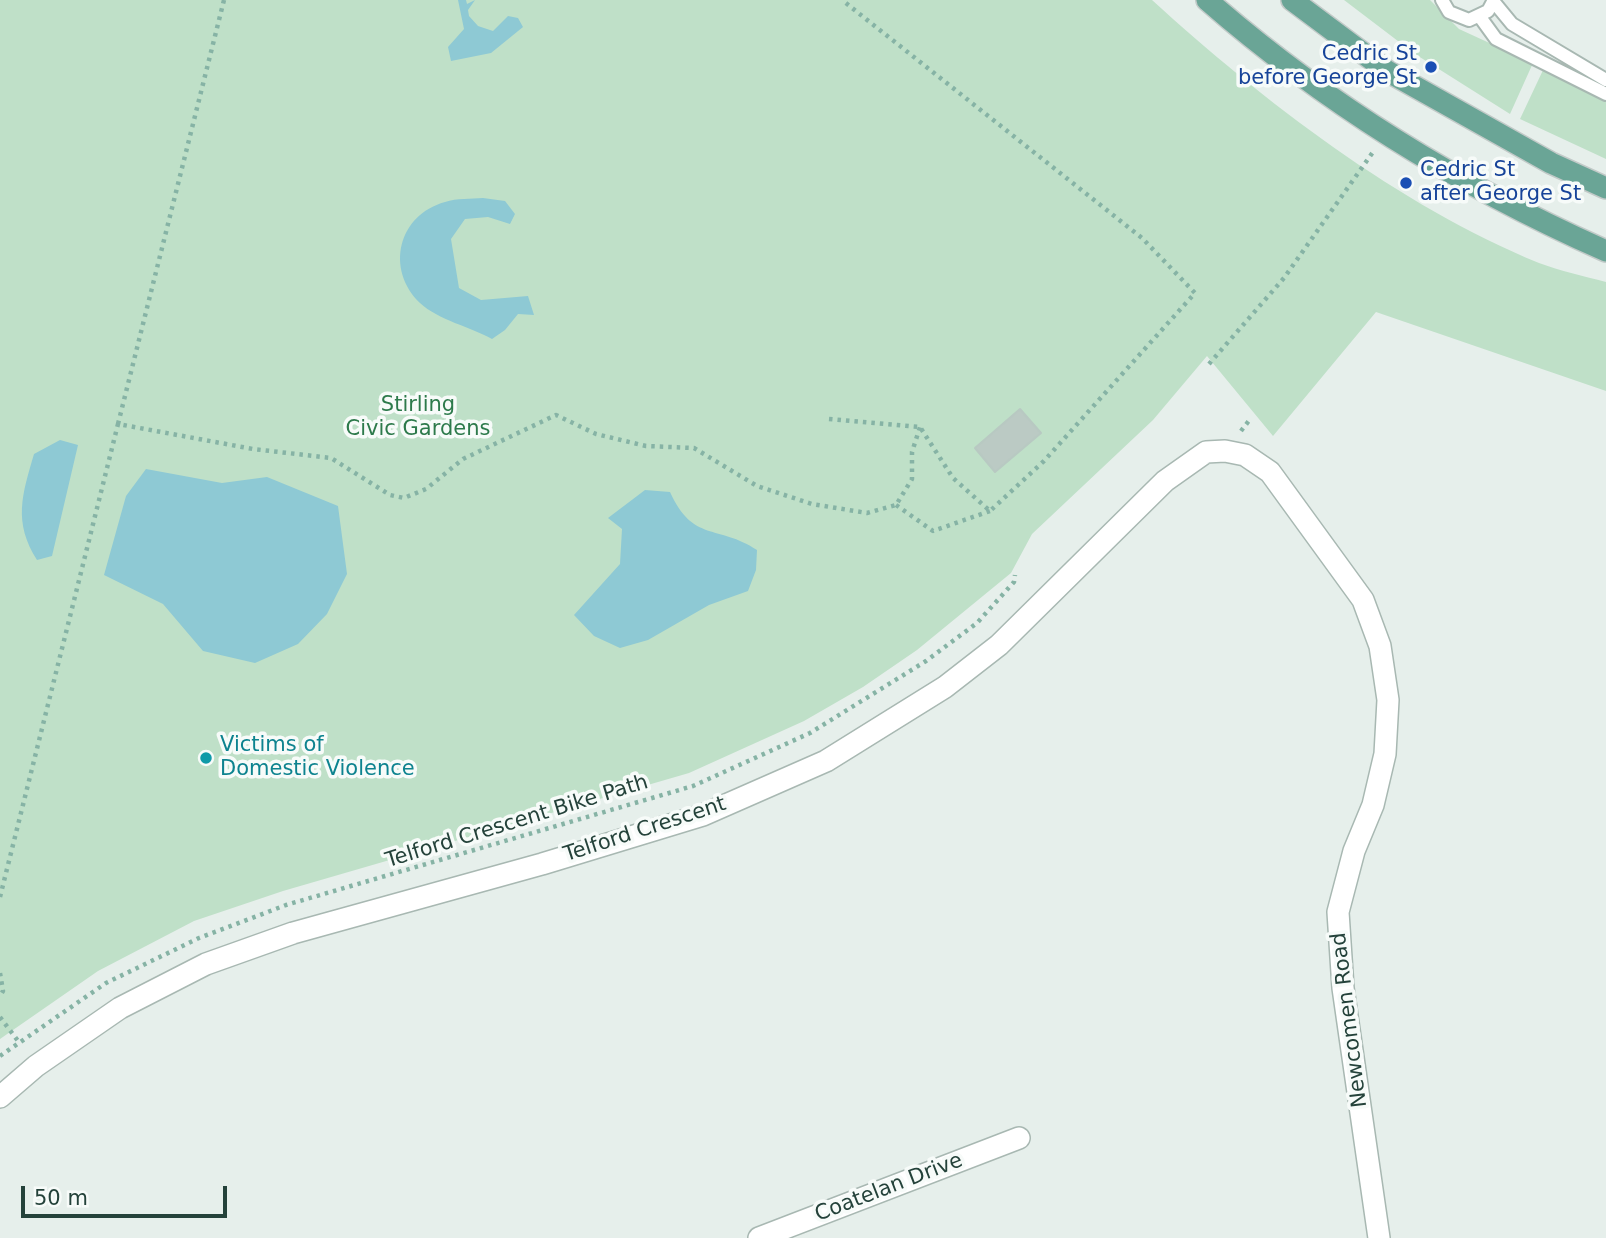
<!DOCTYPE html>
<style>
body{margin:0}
#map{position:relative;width:1606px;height:1238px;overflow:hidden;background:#e6efeb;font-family:"DejaVu Sans",sans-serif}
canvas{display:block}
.scale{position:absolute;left:21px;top:1186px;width:206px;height:32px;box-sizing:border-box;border:4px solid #24423a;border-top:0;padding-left:9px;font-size:21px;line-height:24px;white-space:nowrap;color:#24423a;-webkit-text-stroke:5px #f7fbf9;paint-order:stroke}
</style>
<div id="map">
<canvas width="1606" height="1238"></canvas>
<div class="scale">50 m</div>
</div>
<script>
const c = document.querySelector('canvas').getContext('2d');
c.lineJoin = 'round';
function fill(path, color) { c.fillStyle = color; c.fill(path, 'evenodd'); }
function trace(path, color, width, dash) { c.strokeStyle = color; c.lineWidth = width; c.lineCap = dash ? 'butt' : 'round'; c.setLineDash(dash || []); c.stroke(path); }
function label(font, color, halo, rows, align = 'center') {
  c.font = font + ' "DejaVu Sans",sans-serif'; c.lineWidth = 7; c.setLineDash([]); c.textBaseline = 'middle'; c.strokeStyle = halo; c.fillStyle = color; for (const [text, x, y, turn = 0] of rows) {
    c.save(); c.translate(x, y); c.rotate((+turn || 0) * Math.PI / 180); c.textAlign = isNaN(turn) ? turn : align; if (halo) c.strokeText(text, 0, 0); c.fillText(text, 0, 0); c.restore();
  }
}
fill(new Path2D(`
 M0 0H1152C1264 102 1398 205 1539 263 1560 271 1584 276 1606 282V391L1376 312 1273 436 1207 356 1153 420 1032 534 1011 573 917 650 863 687 804 721 689 773 283 891 194 921 98 971 0 1039Z
 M1344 0H1430L1459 29 1533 63 1510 114 1415 54Z
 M1544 68 1606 97V159L1520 119Z`), '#bfe0c8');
fill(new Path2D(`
 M458 0H466L467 4 475 0 468 10 469 16 478 26 493 31 508 16 518 18 523 27 491 53 451 61 448 47 464 29Z
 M483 198 505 201 515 214 510 224 488 217 465 219 451 239 459 288 481 300 528 296 534 315 518 314 505 330 492 339C471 327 438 320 420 303 385 269 398 215 445 202 457 198 471 199 483 198Z
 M60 440 78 445 52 556 37 560C13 522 22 495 34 454Z
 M146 469 222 483 267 477 338 506 347 574 327 614 298 644 255 663 203 651 163 604 104 575 126 496Z
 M645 490 670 492C693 543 718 524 757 550L756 570 748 591 709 605 648 640 620 648 594 636 574 615 620 564 622 529 608 518Z`), '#8ec9d4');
const building = new Path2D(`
 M1020 409 1041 433 995 472 975 448Z`);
fill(building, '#bbcac4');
trace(building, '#b8c9c2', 2);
const lane = new Path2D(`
 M1442 0 1449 12 1469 20 1488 11 1494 0
 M1493 1 1512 24 1606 80
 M1480 17 1496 39 1606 94`);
const street = new Path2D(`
 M0 1097 36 1066 120 1008 206 964 293 933 542 864 703 815 826 761 945 687 999 645 1165 481 1206 452 1225 451 1245 455 1270 472 1363 600 1380 646 1388 700 1385 754 1373 805 1354 851 1338 912 1343 988 1379 1238
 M759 1238 1019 1138`);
const primary = new Path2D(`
 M1207 0C1326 104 1462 187 1606 251
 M1292 0 1387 71 1551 163 1606 188`);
trace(lane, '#a8b8b2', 16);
trace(street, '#a8b8b2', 24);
trace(primary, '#c2cac8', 24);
trace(new Path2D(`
 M1209 364 1284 278 1373 152
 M829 419 920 427 953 478 990 511 1044 461 1195 293 1142 238 842 0
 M118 424 224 0
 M1241 431 1251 418
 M896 505 933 531 990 511
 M0 897 118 424 253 449 331 458 390 495 404 498 426 489 463 459 556 415 596 434 646 446 694 448 757 486 812 504 867 513 896 505 912 479V452L920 427
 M0 973 3 991 0 996
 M0 1017 18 1041
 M0 1056 106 983 199 938 286 905 693 786 810 733 926 661 977 623 1014 582 1015 575`), '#86b3a5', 4.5, [3.5, 5]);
trace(lane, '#fff', 12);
trace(street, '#fff', 21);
trace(primary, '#6aa596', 21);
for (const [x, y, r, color] of [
 [1431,67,7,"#1a4fb4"],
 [1406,183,7,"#1a4fb4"],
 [206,758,7,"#0f9aa8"]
]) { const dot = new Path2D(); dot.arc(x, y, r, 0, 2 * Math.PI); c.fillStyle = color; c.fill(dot); trace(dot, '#f7fbf9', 2.5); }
label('21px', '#164399', '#f7fbf9', [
 ["Cedric St",1417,55],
 ["before George St",1417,79],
 ["Cedric St",1420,171,"left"],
 ["after George St",1420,195,"left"]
], 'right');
label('21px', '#2d7a4b', '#f7fbf9', [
 ["Stirling",418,406],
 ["Civic Gardens",418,430]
]);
label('21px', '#0d838f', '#f7fbf9', [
 ["Victims of",220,746],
 ["Domestic Violence",220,770]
], 'left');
label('21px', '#24423a', '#f7fbf9', [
 ["Telford Crescent Bike Path",517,822,-17],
 ["Telford Crescent",645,830,-18],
 ["Newcomen Road",1350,1020,-97],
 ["Coatelan Drive",889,1188,-21]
]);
</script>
